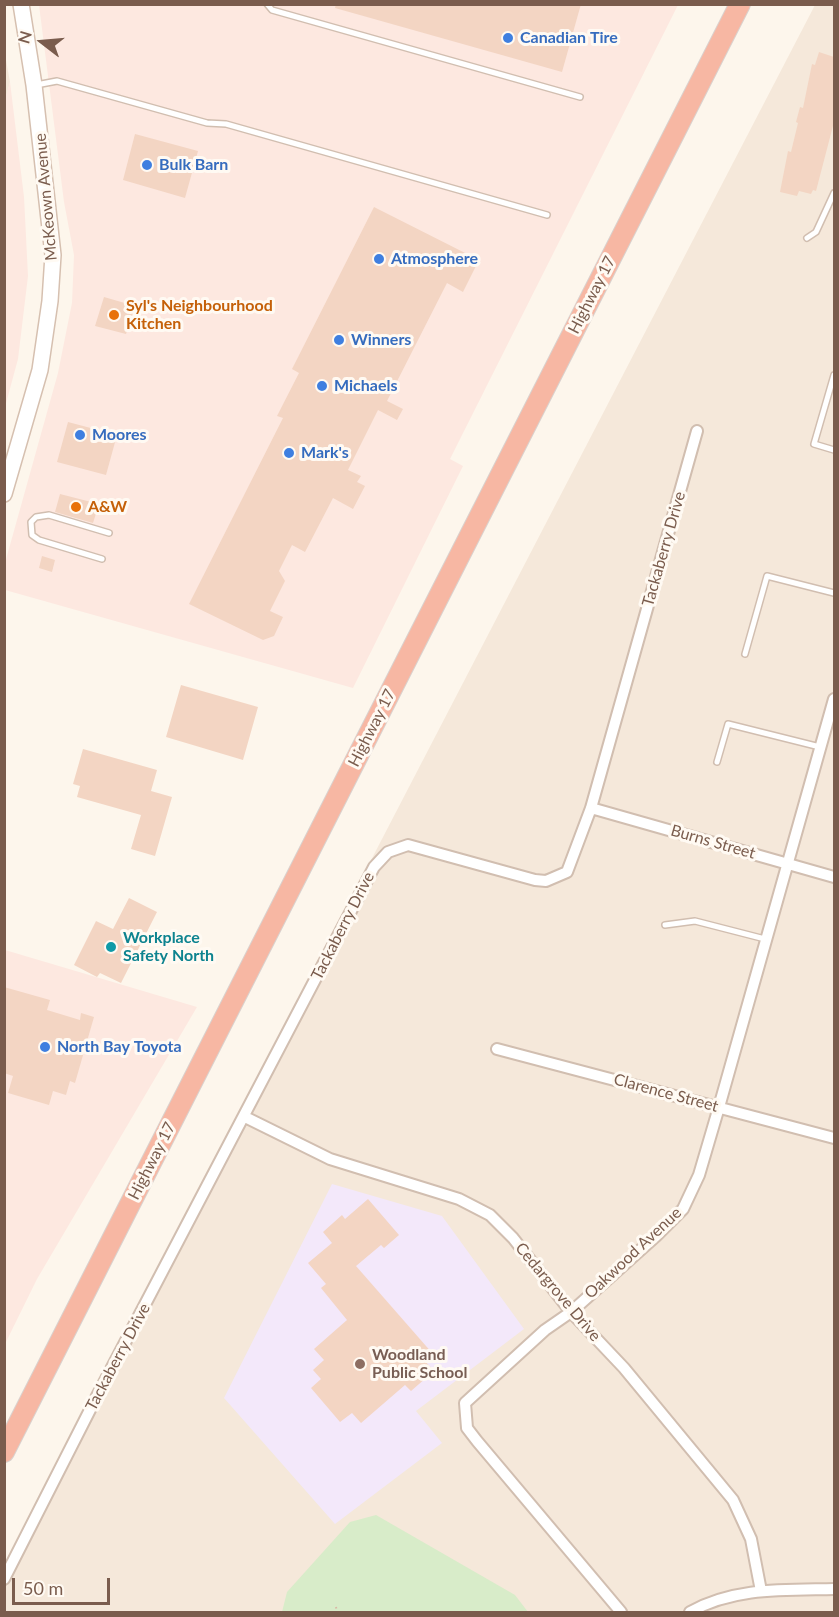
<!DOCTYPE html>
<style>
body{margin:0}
#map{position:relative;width:839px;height:1617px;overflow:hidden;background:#fdf6ec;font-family:Lato,sans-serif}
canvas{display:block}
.frame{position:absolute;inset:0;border:6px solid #7a5c4d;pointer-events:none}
.north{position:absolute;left:12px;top:12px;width:60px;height:60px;-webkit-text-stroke:4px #fffaf3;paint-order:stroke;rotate:286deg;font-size:16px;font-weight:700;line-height:24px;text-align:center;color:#7a5c4d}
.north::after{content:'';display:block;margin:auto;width:21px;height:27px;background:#7a5c4d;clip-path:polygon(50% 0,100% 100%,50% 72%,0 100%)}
.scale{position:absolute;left:12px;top:1578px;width:98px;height:27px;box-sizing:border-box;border:3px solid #7a5c4d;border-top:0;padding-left:8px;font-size:18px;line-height:21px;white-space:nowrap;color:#7a5c4d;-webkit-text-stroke:4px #fffaf3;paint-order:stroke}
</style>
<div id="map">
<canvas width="839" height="1617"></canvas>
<div class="frame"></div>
<div class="north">N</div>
<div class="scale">50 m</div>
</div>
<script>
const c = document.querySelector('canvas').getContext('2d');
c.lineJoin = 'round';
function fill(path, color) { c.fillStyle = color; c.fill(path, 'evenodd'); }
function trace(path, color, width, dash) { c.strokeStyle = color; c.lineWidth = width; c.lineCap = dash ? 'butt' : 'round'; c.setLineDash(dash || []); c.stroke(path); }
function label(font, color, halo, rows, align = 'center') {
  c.font = font + ' Lato,sans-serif'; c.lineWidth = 6; c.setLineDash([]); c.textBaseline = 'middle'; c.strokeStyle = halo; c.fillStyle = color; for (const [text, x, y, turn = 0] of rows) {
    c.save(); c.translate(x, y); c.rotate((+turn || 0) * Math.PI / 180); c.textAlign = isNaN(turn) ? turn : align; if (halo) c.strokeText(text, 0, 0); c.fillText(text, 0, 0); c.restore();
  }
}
fill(new Path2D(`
 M815 5H834V1612H5L4 1567Z
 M4 49 10 82 5 102H4Z`), '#f5e8da');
fill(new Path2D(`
 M39 5H678L450 459 463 466 353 688 5 590V563L58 373 72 303 74 255 64 202Z
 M10 82 24 197 28 276 18 359 5 407 4 102Z
 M5 950 197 1007 37 1279 5 1344Z`), '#fde8e0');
fill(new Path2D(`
 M332 1184 442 1216 524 1329 416 1411 442 1443 335 1524 224 1398Z`), '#f3e8fa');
fill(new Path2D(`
 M376 1515 515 1595 528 1612H282L287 1592 350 1522Z`), '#d8ecc9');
fill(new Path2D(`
 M336 4H581L562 72 335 8Z
 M819 52 834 57V122L816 191 813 190 811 194 799 191 797 196 780 192 788 151 791 152 798 123 796 122 800 107 803 108 812 64 815 65Z
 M135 134 198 151 185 198 123 180Z
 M374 207 479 260 463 292 447 283 387 401 403 409 397 420 378 410 348 470 361 476 357 482 365 486 353 509 333 498 305 552 292 545 279 571 285 581 270 611 283 617 274 636 263 640 189 604 283 418 277 416 299 373 292 369Z
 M104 297 135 306 126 334 95 326Z
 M68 422 117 435 106 475 57 462Z
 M60 494 99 504 93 523 55 512Z
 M42 556 55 560 52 572 39 568Z
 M181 685 258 707 243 760 166 737Z
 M83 749 157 770 151 791 172 797 155 856 131 849 141 815 77 797 80 786 73 784Z
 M129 898 157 912 121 983 100 973 97 977 74 965 96 921 113 929Z
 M4 987 50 1000 47 1010 80 1020 81 1013 94 1017 75 1083 70 1081 66 1095 53 1091 49 1105 8 1093 13 1076 4 1073Z
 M368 1199 399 1235 384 1248 381 1245 356 1266 433 1354 425 1361 434 1371 411 1391 405 1385 361 1423 352 1413 340 1422 311 1388 321 1379 313 1370 324 1360 314 1349 347 1320 321 1288 326 1284 308 1263 332 1243 323 1232 342 1215 345 1219Z`), '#f3d5c3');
const lane = new Path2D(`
 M267 4 272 10 580 97
 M36 85 57 81 207 123 226 124 547 215
 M807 238 816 232 834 193
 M834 375 814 444 834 450
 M102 559 39 540 32 535 31 522 36 517 49 515 109 533
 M745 654 767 576 834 593
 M717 762 728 724 820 747
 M665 925 695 921 765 939`);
const street = new Path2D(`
 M591 808 834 877
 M497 1049 834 1138
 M245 1117 330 1159 459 1199 490 1215 513 1238 571 1312 624 1368 733 1500 751 1539 761 1591
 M4 1579 96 1398 374 867 388 852 408 845 535 880 546 881 567 872 591 808 697 431
 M621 1612 477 1441 467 1428 465 1403 545 1330 571 1312 656 1236 683 1209 699 1175 719 1107 834 699
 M690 1612C734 1587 785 1590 834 1589`);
const secondary = new Path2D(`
 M4 494 40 370 50 301 53 255 34 85 21 4`);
const highway = new Path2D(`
 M4 1452 740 4`);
trace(lane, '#d1beb0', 8);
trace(street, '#d1beb0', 14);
trace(secondary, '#d6c0b0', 18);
trace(highway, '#dad1cd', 22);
trace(new Path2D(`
 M336 1607 337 1612`), '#d9b8a5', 2, [1.5, 4.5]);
trace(lane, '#fff', 5);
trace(street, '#fff', 10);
trace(secondary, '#fff', 15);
trace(highway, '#f7b7a3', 20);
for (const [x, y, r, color] of [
 [508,38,6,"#3f7fe0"],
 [147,165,6,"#3f7fe0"],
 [379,259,6,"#3f7fe0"],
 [114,315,6,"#e8710a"],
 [339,340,6,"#3f7fe0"],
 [322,386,6,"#3f7fe0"],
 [80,435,6,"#3f7fe0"],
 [289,453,6,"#3f7fe0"],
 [76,507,6,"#e8710a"],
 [111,947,6,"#0f9aa8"],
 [45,1047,6,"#3f7fe0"],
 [360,1364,6,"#8d6e63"]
]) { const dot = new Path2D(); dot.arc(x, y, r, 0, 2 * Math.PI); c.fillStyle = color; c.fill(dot); trace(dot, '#fffaf3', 2); }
label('bold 16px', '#366cbe', '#fffaf3', [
 ["Canadian Tire",520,38],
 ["Bulk Barn",159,165],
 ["Atmosphere",391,259],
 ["Winners",351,340],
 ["Michaels",334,386],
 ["Moores",92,435],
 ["Mark's",301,453],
 ["North Bay Toyota",57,1047]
], 'left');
label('16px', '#7a5c4d', '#fffaf3', [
 ["McKeown Avenue",46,197,-95],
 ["Highway 17",592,295,-63],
 ["Tackaberry Drive",664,549,-74],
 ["Highway 17",372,728,-63],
 ["Burns Street",713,842,16],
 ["Tackaberry Drive",343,926,-63],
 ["Clarence Street",666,1093,15],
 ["Highway 17",152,1161,-63],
 ["Oakwood Avenue",633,1253,-43],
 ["Cedargrove Drive",558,1292,50],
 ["Tackaberry Drive",118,1357,-62]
]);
label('bold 16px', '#c56008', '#fffaf3', [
 ["Syl's Neighbourhood",126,306],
 ["Kitchen",126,324],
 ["A&W",88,507]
], 'left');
label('bold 16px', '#0d838f', '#fffaf3', [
 ["Workplace",123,938],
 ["Safety North",123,956]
], 'left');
label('bold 16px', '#785e54', '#fffaf3', [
 ["Woodland",372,1355],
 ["Public School",372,1373]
], 'left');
</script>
